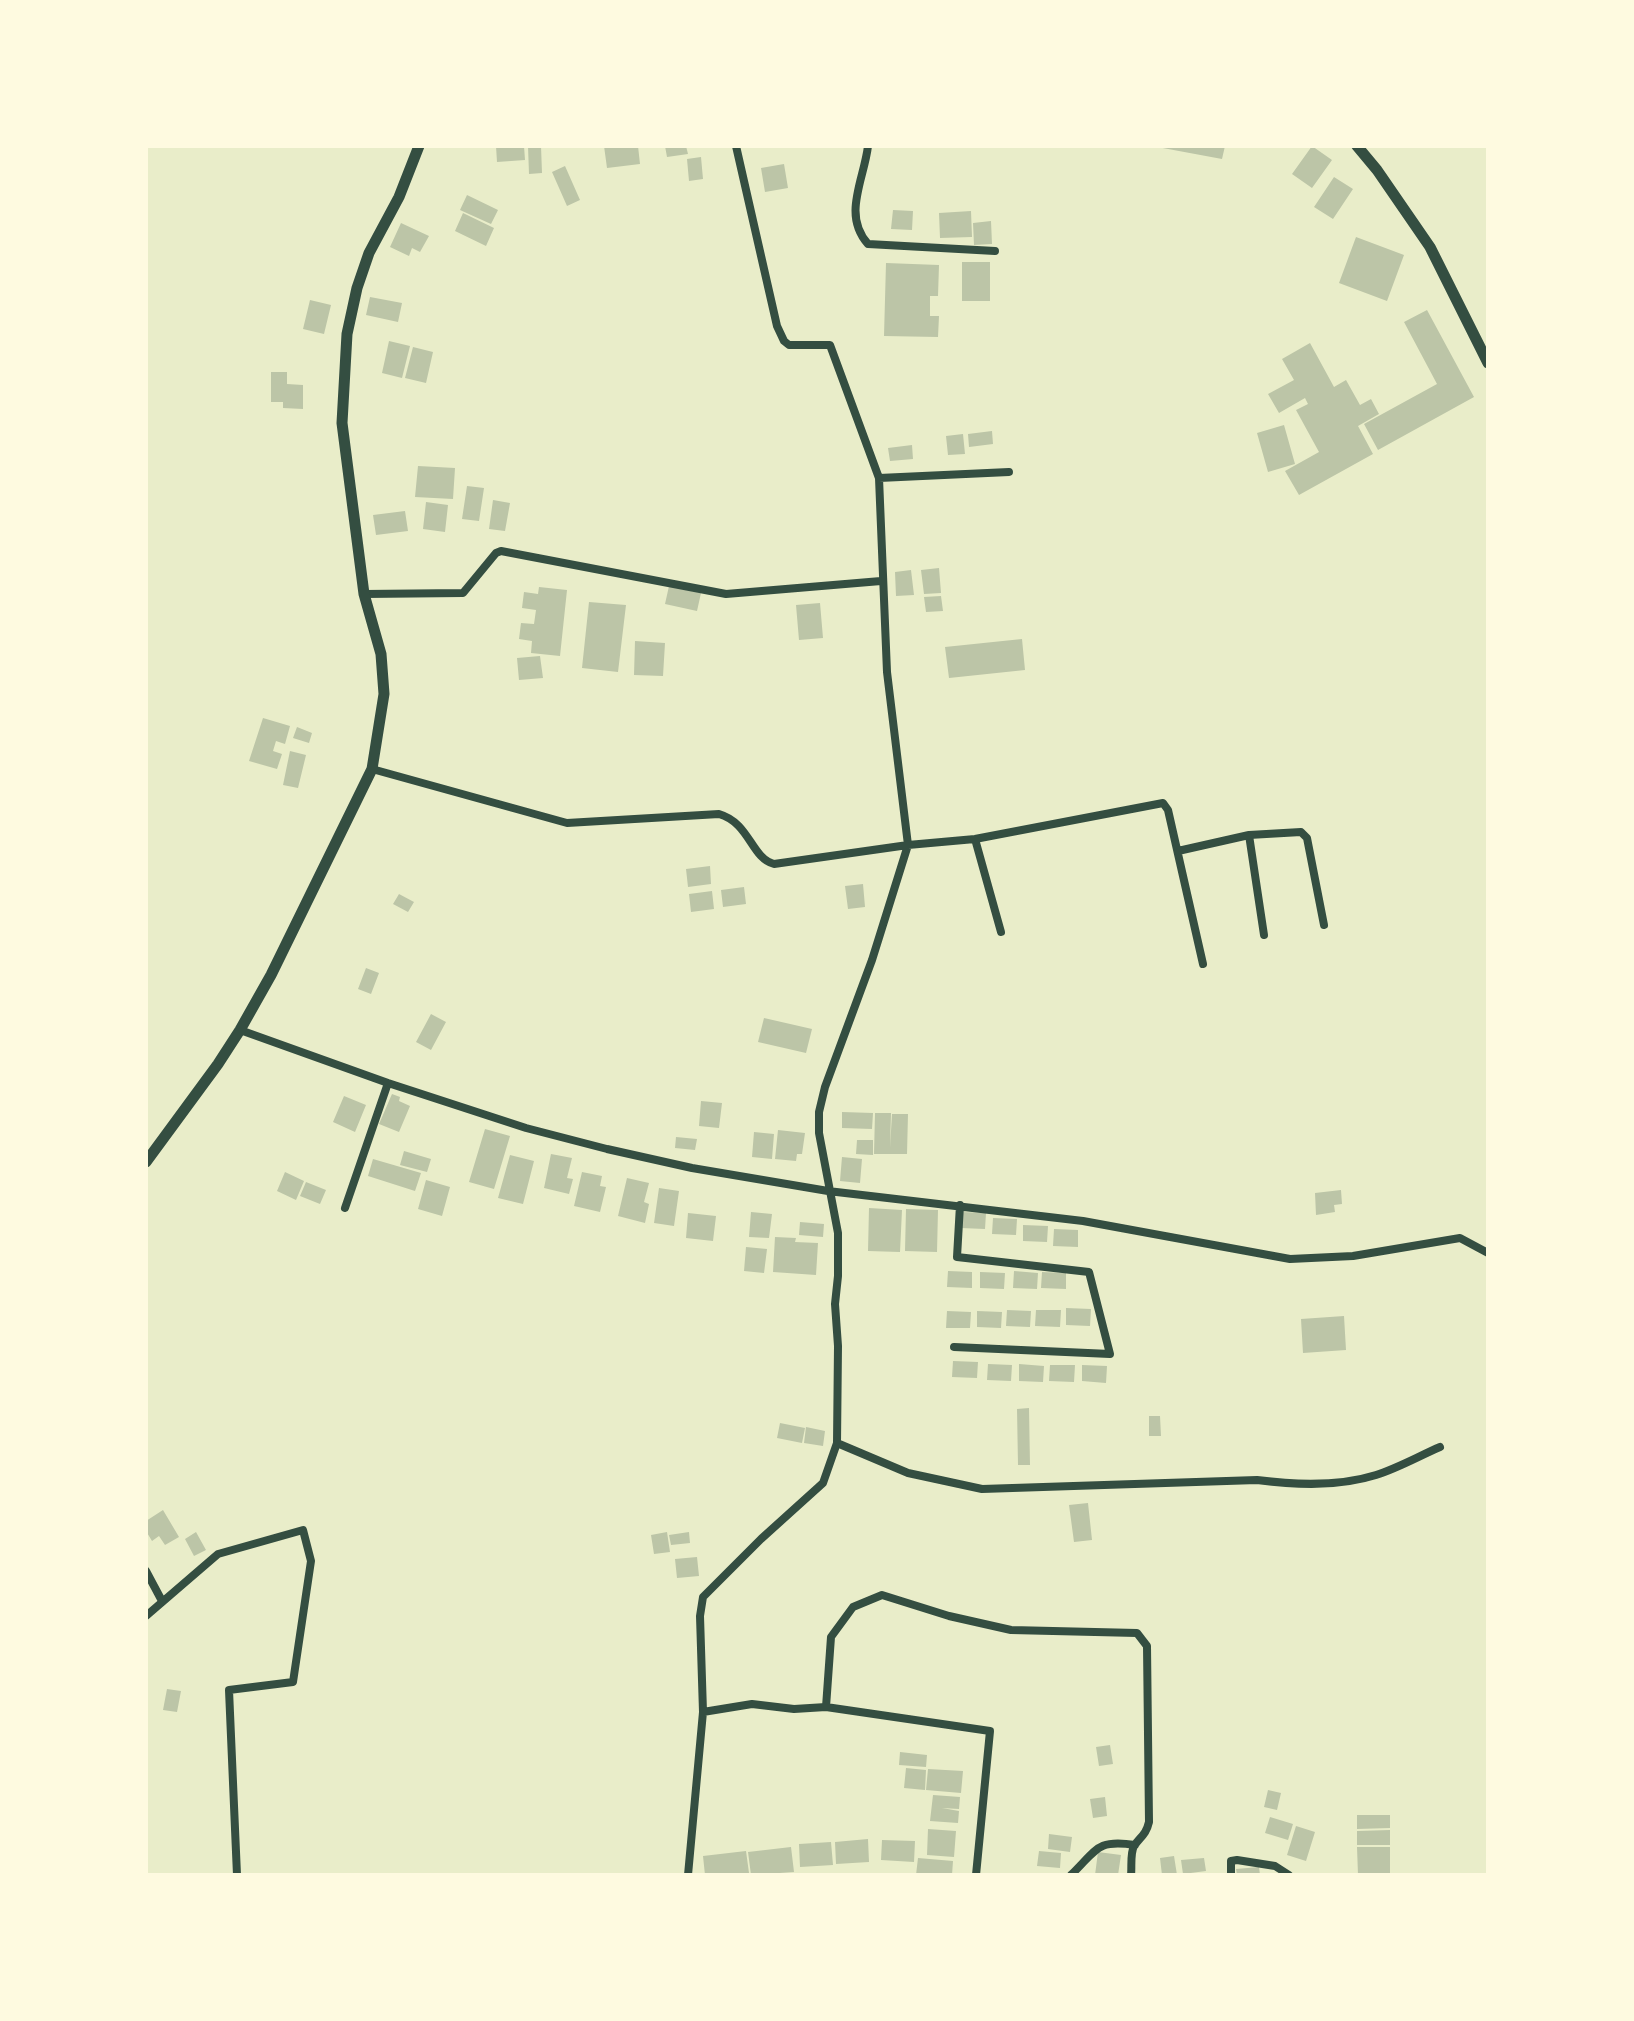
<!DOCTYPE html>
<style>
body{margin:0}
#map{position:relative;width:1634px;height:2021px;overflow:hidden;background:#e9edc9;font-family:Arial,sans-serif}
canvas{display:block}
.frame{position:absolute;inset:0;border:148px solid #fefae0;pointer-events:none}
</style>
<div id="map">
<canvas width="1634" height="2021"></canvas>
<div class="frame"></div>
</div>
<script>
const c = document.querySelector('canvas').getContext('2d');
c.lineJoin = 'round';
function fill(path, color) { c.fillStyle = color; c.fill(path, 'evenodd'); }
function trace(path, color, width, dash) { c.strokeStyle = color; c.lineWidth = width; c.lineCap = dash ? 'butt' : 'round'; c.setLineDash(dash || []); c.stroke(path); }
fill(new Path2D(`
 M496 146H524L525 160 497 162Z
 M528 146H541L542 173 529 174Z
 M604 146H638L640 164 607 168Z
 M665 146H686L688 154 667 157Z
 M1152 146H1225L1222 159Z
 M1312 146 1332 160 1312 188 1292 174Z
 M701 157 703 179 689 181 687 159Z
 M784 164 788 188 765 192 761 168Z
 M565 166 580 200 567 206 552 172Z
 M1334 177 1353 189 1333 219 1314 207Z
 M467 195 498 210 491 224 460 210Z
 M893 210 913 211 912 230 891 229Z
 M971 211 972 237 940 238 939 213Z
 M463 213 494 228 486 246 455 231Z
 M991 221 992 244 974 245 973 223Z
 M401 223 429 236 420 252 412 248 409 256 390 247Z
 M1356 237 1404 255 1387 301 1339 283Z
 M962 262H990V301H962Z
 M886 263 939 265 938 296H930V316H939L938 337 884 336Z
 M370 297 402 303 398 322 366 315Z
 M310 300 331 305 324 334 303 329Z
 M1427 310 1474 397 1378 450 1364 424 1437 384 1404 322Z
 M389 341 410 346 402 378 382 373Z
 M1310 343 1334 387 1346 380 1360 405 1371 399 1379 414 1358 426 1373 454 1299 495 1285 471 1319 452 1296 410 1308 404 1305 398 1279 413 1268 394 1294 380 1282 359Z
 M413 347 433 352 426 383 405 378Z
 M271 372H287V384L303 385V409L283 408V402H271Z
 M1284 425 1295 464 1268 472 1257 433Z
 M992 431 993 444 969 447 968 434Z
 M963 434 965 454 948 455 946 436Z
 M912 445 913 459 890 461 888 448Z
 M418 466 455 468 453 499 415 497Z
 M467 486 484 488 479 521 462 519Z
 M493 500 510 503 505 531 489 529Z
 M426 502 448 505 445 532 423 529Z
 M405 511 408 531 376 535 373 515Z
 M939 568 941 593 924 594 921 570Z
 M911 570 914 595 896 596 895 572Z
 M669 586 701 593 697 611 665 604Z
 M539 587 567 590 560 656 531 653 532 641 519 639 521 623 534 624 536 610 522 608 524 592 538 594Z
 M941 596 943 611 926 612 924 597Z
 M589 602 626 605 618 672 582 668Z
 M820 603 823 638 799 640 796 605Z
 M1022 639 1025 670 949 678 945 647Z
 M635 641 665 643 663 676 634 675Z
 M540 656 543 678 519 680 517 658Z
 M263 718 290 726 285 744 276 741 273 751 282 754 277 769 249 761Z
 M297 727 312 733 309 743 293 738Z
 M290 751 306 755 298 788 283 785Z
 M710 866 711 884 688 887 686 869Z
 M863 884 865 907 848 909 845 886Z
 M744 887 746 904 723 907 721 890Z
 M712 891 714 909 691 912 689 894Z
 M399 894 414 902 408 912 393 904Z
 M366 968 379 973 371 994 358 989Z
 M431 1014 446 1022 431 1050 416 1042Z
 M764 1018 812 1029 806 1053 758 1042Z
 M392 1094 400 1097 399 1101 410 1106 399 1132 379 1124Z
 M344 1096 366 1105 355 1132 333 1122Z
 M701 1101 722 1103 719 1128 699 1126Z
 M842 1112 873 1113 872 1129 842 1128Z
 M875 1113H891L890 1148 892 1114H908L907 1154H874Z
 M485 1129 510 1136 494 1189 469 1182Z
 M778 1130 805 1133 802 1154H797L796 1161 775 1159Z
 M754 1132 774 1134 772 1159 752 1157Z
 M676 1137 697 1139 695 1150 675 1148Z
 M857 1140H873V1155L856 1154Z
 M404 1151 431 1159 427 1172 400 1165Z
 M551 1154 572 1158 567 1178 573 1179 569 1194 544 1188Z
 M510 1155 534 1161 523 1204 498 1198Z
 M842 1157 862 1159 860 1183 840 1181Z
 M373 1159 421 1173 415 1191 368 1176Z
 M285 1172 304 1181 296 1200 277 1191Z
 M582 1172 602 1176 600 1186 606 1187 600 1212 574 1206Z
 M627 1178 649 1183 644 1202 649 1204 645 1223 618 1216Z
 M426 1180 450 1187 442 1216 418 1209Z
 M306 1182 326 1190 320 1204 300 1196Z
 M659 1188 679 1191 674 1226 654 1223Z
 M1341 1190 1342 1204 1334 1205 1335 1212 1316 1215 1315 1193Z
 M869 1208 902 1210 900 1252 868 1251Z
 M906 1209 938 1210 937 1252 905 1251Z
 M751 1212 772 1214 769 1238 749 1237Z
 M962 1212 986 1213 985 1229 961 1228Z
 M688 1213 716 1216 713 1241 686 1238Z
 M993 1218 1017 1219 1016 1235 992 1234Z
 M800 1222 824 1224 823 1237 799 1235Z
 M1023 1225 1048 1226 1047 1242 1023 1241Z
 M1054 1229 1078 1230V1247L1053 1246Z
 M775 1237 796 1238 795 1242 818 1243 816 1275 773 1272Z
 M746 1247 767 1249 764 1273 744 1271Z
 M948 1271 972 1272V1288L947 1287Z
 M1014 1271 1038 1273 1037 1289 1013 1288Z
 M980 1272 1005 1273 1004 1289 980 1288Z
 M1042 1272 1066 1273V1289L1041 1288Z
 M1066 1308 1091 1309 1090 1326 1066 1325Z
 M1007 1310 1031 1311 1030 1327 1006 1326Z
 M1036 1310H1061L1060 1327 1035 1326Z
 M947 1311 971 1312 970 1328H946Z
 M977 1311 1002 1312 1001 1328 977 1327Z
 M1344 1316 1346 1350 1303 1353 1301 1319Z
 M953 1361 978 1362 977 1378 952 1377Z
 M988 1364 1012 1365 1011 1381 987 1380Z
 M1019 1364 1044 1366 1043 1382 1019 1381Z
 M1050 1365H1075L1074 1382 1049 1381Z
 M1082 1365 1107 1366 1106 1383 1082 1381Z
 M1029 1408 1030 1465H1018L1017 1409Z
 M1149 1416H1160L1161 1436H1149Z
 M780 1423 805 1428 802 1443 777 1438Z
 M806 1427 825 1431 823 1446 804 1443Z
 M1088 1503 1092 1540 1074 1542 1069 1505Z
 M163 1510 179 1537 165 1545 159 1536 152 1541 146 1531V1521Z
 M196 1532 206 1550 194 1556 185 1539Z
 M667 1532 670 1552 654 1554 651 1535Z
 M689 1532 690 1543 671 1545 669 1535Z
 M697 1557 699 1576 677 1578 675 1559Z
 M167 1689 181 1691 177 1712 163 1710Z
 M1110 1745 1113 1764 1099 1766 1096 1747Z
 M900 1752 927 1755 926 1767 899 1765Z
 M906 1768 926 1770 925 1790 904 1788Z
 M928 1769 963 1771 961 1793 926 1790Z
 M1268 1790 1281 1793 1277 1810 1264 1807Z
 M933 1795 960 1797 959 1809 942 1808 959 1811 958 1823 930 1821Z
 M1105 1797 1107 1816 1093 1818 1090 1799Z
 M1357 1815H1390V1828L1357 1829Z
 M1270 1817 1293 1824 1288 1840 1265 1833Z
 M1296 1826 1315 1832 1306 1861 1287 1855Z
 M928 1829 956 1831 954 1857 927 1855Z
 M1390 1830V1845H1357V1831Z
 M1049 1834 1072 1837 1070 1852 1048 1849Z
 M868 1839 869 1862 836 1864 835 1842Z
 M882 1840 915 1841 914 1862 881 1860Z
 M831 1842 833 1865 800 1867 799 1844Z
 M791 1847 794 1872 751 1875 748 1852Z
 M1357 1847H1390V1875H1358Z
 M746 1851 749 1873 705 1875 703 1856Z
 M1039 1851 1061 1853 1060 1868 1037 1866Z
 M1098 1852 1121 1855 1118 1875H1095Z
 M1174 1856 1177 1875H1162L1160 1858Z
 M918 1858 953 1861 952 1875H916Z
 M1204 1858 1206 1871 1183 1874 1181 1860Z
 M1259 1867 1260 1875H1237L1236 1869Z`), '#bcc5a7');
trace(new Path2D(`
 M868 146C864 180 842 215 868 244L995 251
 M879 478 1009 472
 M364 594 463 593 496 553 501 551 726 594 881 581
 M372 769 567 823 719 814C750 823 751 858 774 864L908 845 975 839 1163 803 1168 810 1203 964
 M1249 835 1264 935
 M975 839 1001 932
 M1178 851 1249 835 1301 832 1307 838 1324 925
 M240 1030 388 1083 526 1128 607 1149 692 1168 828 1191 1083 1221 1290 1259 1353 1256 1460 1238 1488 1253
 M345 1208 388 1083
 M954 1347 1110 1354 1089 1272 957 1257 960 1205
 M837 1443 908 1473 982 1489 1257 1480C1296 1485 1338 1487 1376 1475 1398 1468 1419 1456 1440 1447
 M146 1571 162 1601
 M146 1616 218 1554 303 1530 311 1561 293 1682 229 1690 237 1875
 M826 1707 831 1637 853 1607 882 1595 949 1616 1011 1630 1137 1633 1147 1646 1149 1822C1146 1835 1140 1837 1134 1846 1130 1853 1132 1867 1131 1875
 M703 1712 752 1704 794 1709 826 1707 990 1731 976 1875
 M688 1875 703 1712 700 1616 703 1597 761 1539 823 1483 837 1443 838 1346 835 1304 838 1276V1233L819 1133V1112L825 1087 872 960 908 845 887 672 879 478 830 345H789L784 341 777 326 736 146
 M1071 1875C1097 1850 1096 1839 1135 1845
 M1231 1875V1861L1237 1860 1275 1866 1289 1875`), '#344e41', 8);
trace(new Path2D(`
 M1357 146 1377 170 1430 247 1488 363
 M146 1162 218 1064 240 1030 271 975 372 769 384 694 381 654 364 594 342 423 347 334 357 288 369 253 399 197 419 146`), '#344e41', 11);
</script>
